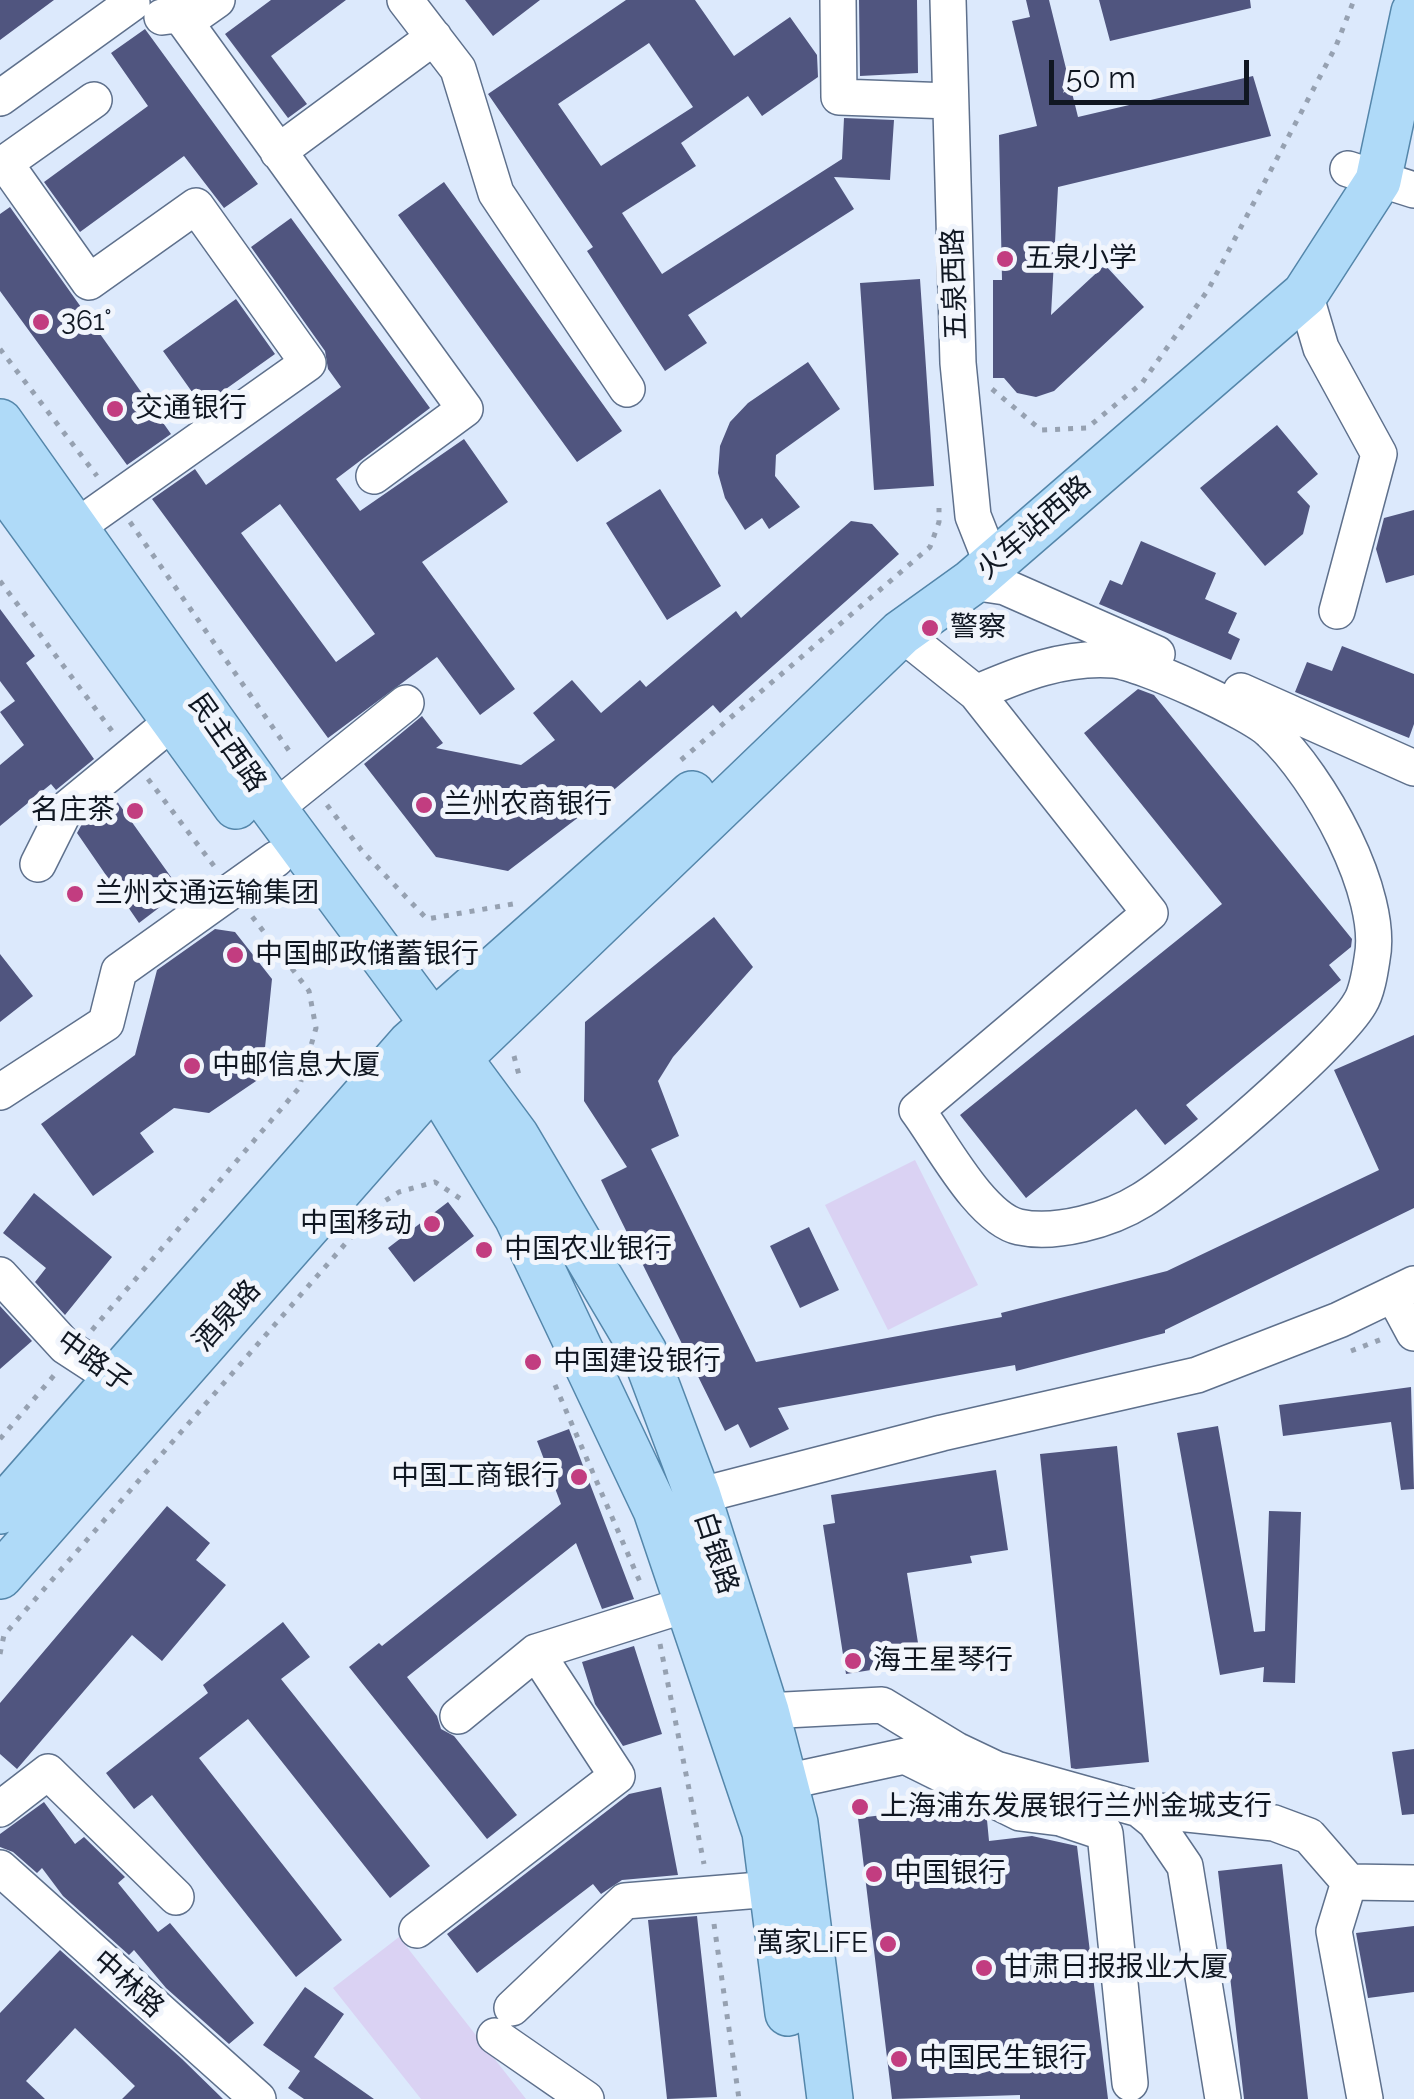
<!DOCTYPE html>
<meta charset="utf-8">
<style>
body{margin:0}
#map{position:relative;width:1414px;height:2099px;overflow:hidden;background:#dce9fc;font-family:Raleway,sans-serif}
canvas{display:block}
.scale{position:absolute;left:1049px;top:60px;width:200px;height:45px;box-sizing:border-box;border:5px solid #101722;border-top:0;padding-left:12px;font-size:30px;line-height:35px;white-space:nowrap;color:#101722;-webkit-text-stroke:8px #f1f5fc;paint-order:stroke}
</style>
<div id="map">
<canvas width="1414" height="2099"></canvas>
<div class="scale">50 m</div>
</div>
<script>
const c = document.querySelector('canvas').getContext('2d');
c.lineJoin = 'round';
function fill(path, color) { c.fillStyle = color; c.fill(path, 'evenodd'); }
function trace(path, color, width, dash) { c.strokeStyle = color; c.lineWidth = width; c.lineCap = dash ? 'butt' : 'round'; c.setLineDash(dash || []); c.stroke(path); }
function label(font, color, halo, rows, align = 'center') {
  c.font = font + ' Raleway,"Noto Sans SC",sans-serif'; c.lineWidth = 10; c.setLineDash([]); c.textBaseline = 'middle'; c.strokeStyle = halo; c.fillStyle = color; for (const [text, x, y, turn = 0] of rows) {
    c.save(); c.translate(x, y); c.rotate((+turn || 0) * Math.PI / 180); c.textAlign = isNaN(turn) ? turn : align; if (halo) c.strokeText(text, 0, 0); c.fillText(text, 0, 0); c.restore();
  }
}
fill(new Path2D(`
 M915 1160 978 1285 888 1330 825 1205Z
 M399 1937 526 2099H421L333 1988Z`), '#dad2f3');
fill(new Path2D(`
 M0 0H54L0 40Z
 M271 0H346L271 56 307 104 288 118 225 34Z
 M465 0H540L493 36Z
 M626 0H695L734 56 790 17 817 55 818 77 762 116 748 96 681 143 696 166 622 213 662 274 842 159 844 118 894 120 890 180 834 177 854 209 688 315 707 343 665 371 587 251 593 247 488 94ZM649 43 693 107 601 166 558 104Z
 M859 0H917L918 73 860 76Z
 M1026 0H1049L1078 117 1253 76 1271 136 1058 187 1051 315 1105 265 1144 307 1054 391 1036 397 1017 393 1004 378H993V280H1002L999 135 1037 126 1012 21 1030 17Z
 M1099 0H1250L1251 8 1110 41Z
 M145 29 258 184 224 208 184 156 80 232 44 182 148 106 111 53Z
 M444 182 622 431 577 462 398 215Z
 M10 207 171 434 127 465 0 291V214Z
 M291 218 430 408 336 479 360 511 464 439 508 502 422 562 515 689 480 715 437 657 328 738 152 499 195 469 206 485 341 387 328 369 325 351 251 247ZM280 504 375 634 336 662 241 533Z
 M920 279 934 486 874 490 860 283Z
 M236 299 275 354 202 406 163 351Z
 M808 362 840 409 776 455 775 476 800 507 769 529 762 518 745 530 725 498 718 473 720 446 730 422 748 403Z
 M1277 425 1318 474 1297 492 1310 506 1303 534 1265 566 1200 488Z
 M660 489 721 586 667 620 606 523Z
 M1414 510V575L1386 583 1376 549 1384 518Z
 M851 521 872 524 899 554 720 713 713 705 609 794 508 871 436 857 364 764 422 716 443 743 436 748 521 765 555 740 533 713 572 680 601 713 640 680 646 687 736 611 741 618Z
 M1141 541 1216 573 1205 599 1237 613 1228 633 1240 639 1231 660 1099 604 1110 580 1122 585Z
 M0 609 35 656 26 663 94 759 56 790 51 784 0 826V765L24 745 0 712 15 701 0 681Z
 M1342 646 1414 674V724L1409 738 1295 692 1307 662 1332 671Z
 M1138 689 1154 695 1352 939 1351 947 1329 965 1341 980 1186 1105 1198 1119 1165 1145 1136 1109 1026 1198 960 1115 1222 904 1084 733Z
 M114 797 181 891 139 923 77 833 82 824Z
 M714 917 753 967 673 1057 658 1081 679 1136 651 1149 756 1362 1002 1317 1001 1313 1167 1271 1379 1170 1334 1070 1414 1035V1208L1165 1330V1333L1016 1371 1015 1365 778 1408 789 1429 750 1448 738 1424 725 1431 601 1180 627 1167 584 1101 585 1022Z
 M215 929 235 932 272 979 262 1077 209 1113 174 1108 140 1133 154 1152 93 1196 41 1124 135 1055 157 970Z
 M0 954 33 996 0 1022Z
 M34 1193 112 1257 65 1315 35 1282 46 1268 3 1233Z
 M448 1202 474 1236 414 1282 388 1248Z
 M809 1227 839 1290 800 1308 770 1246Z
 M0 1306 32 1341 0 1369Z
 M1411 1387 1414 1489 1401 1490 1391 1422 1283 1436 1279 1405Z
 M1218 1426 1254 1632 1265 1631 1269 1511 1301 1512 1295 1683 1263 1682 1264 1667 1220 1675 1177 1433Z
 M569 1429 634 1599 602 1609 576 1543 407 1677 437 1716 441 1729 454 1736 517 1815 487 1839 349 1667 379 1643 382 1646 561 1504 537 1441Z
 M1117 1446 1149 1762 1076 1769 1071 1768 1040 1454Z
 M996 1470 1008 1550 970 1556 972 1563 907 1573 921 1662 846 1674 823 1525 835 1523 831 1495Z
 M167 1506 210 1543 196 1560 226 1585 162 1661 132 1635 17 1769 0 1754V1703Z
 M283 1622 310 1657 281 1679 430 1866 390 1898 248 1719 199 1758 342 1940 296 1977 152 1795 134 1809 106 1773 208 1693 203 1685Z
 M634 1646 662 1734 623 1746 595 1704 582 1662Z
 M1414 1749V1814L1402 1815 1392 1752Z
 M661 1787 678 1875 622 1880 601 1894 593 1884 477 1973 447 1934 629 1794Z
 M44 1802 75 1844 84 1837 125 1877 118 1883 158 1932 170 1923 254 2023 229 2044 166 1988 134 1950 129 1955 63 1896 42 1868 37 1873 13 1852 0 1847V1834Z
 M958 1806 987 1820 989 1841 1032 1836 1077 1846 1108 2099H1020V2095L892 2099 858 1818Z
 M1282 1864 1308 2099H1244L1218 1871Z
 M697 1916 717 2097 667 2099 648 1920Z
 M1414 1926V1992L1368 1998 1356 1933Z
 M60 1950 182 2059 223 2099H122L135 2086 75 2028 26 2081 45 2099H0V2013Z
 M305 1987 344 2014 314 2057 374 2099H304L288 2088 300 2071 263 2045Z`), '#50557f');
const minor = new Path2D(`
 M405 0 458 69 496 193 627 389
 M838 0 839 97 950 101
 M948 0 958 363 973 516 992 564
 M180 15 465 409 374 476
 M162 17 200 12 217 0
 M0 98 132 3
 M278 152 434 37
 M1348 169 1414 190
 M1305 294 1321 348 1379 454 1337 611
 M75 528 308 363 196 206 89 282 5 163 94 100
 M972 582 1005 587 1157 654
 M901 633 976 693C1020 674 1064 656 1114 660 1142 663 1251 712 1271 732 1319 776 1385 894 1372 959 1370 972 1367 992 1360 1003 1337 1043 1185 1174 1142 1200 1110 1220 1056 1235 1019 1227 980 1218 941 1142 917 1110L1150 913 976 693
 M1241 691 1414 768
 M274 809 406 703
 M38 864 65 810 172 722
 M0 1092 106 1023 119 971 276 859
 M0 1275 65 1346 134 1391
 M1393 1294 1414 1333
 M698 1496 942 1433 1197 1375 1339 1320 1414 1284
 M766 1711 882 1705 956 1750 996 1769 1139 1809 1274 1823 1309 1836 1349 1882 1414 1883
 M458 1716 536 1652 688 1604
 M785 1782 905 1756 1020 1813 1060 1818 1105 1833 1130 2083
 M0 1809 48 1772 176 1897
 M1139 1809 1155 1822 1185 1866 1223 2099
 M0 1868 258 2099
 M1349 1882 1334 1931 1365 2099
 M417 1930 617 1776 536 1652
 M512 2008 625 1901 772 1889
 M495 2036 586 2099`);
const major = new Path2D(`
 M0 422 274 809 516 1136 644 1352 698 1496 766 1711 795 1823 830 2099
 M0 481 236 806
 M421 1059 517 1217 656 1510 765 1832 788 2013
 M0 1511 410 1044 692 794
 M0 1576 436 1080 901 633 972 582 1305 294 1378 181 1414 12`);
trace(minor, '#5e708c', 38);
trace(major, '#5486aa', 48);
trace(new Path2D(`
 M0 349 97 476
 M992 389 1041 430 1087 428 1142 383 1208 290 1336 46 1354 0
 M130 522 292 755
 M0 581 115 735
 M681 760 930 547 939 522V508
 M148 779 214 866
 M327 805 362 851 427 919 513 904
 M514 1056 520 1079
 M92 1330 299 1088 316 1028 309 991 251 915
 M1351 1351 1382 1339
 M555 1385 640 1582
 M0 1439 56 1373
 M660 1644 704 1864
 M0 1654 4 1635 380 1204 399 1192 435 1182 464 1201
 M714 1924 739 2099`), '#96a1b1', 5, [5, 8]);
trace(minor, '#fff', 35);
trace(major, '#afdaf8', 45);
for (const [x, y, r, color] of [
 [1005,259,10,"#c23d80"],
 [41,322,10,"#c23d80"],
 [115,409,10,"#c23d80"],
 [930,628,10,"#c23d80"],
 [424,805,10,"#c23d80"],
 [135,811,10,"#c23d80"],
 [75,894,10,"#c23d80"],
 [235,955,10,"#c23d80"],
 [192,1066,10,"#c23d80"],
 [432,1224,10,"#c23d80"],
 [484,1250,10,"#c23d80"],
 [533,1362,10,"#c23d80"],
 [579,1477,10,"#c23d80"],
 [853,1661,10,"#c23d80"],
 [860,1807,10,"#c23d80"],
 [874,1874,10,"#c23d80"],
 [888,1944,10,"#c23d80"],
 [984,1968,10,"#c23d80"],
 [899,2059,10,"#c23d80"]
]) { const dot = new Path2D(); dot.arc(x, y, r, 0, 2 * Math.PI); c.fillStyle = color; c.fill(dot); trace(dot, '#f1f5fc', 4); }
label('28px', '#101722', '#f1f5fc', [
 ["五泉小学",1025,259],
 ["361°",61,322],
 ["交通银行",135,409],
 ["警察",950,628],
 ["兰州农商银行",444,805],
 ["名庄茶",115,811,"right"],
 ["兰州交通运输集团",95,894],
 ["中国邮政储蓄银行",255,955],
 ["中邮信息大厦",212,1066],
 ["中国移动",412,1224,"right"],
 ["中国农业银行",504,1250],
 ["中国建设银行",553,1362],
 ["中国工商银行",559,1477,"right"],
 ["海王星琴行",873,1661],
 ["上海浦东发展银行兰州金城支行",880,1807],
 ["中国银行",894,1874],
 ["萬家LiFE",868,1944,"right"],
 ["甘肃日报报业大厦",1004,1968],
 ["中国民生银行",919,2059]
], 'left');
label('28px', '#101722', '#f1f5fc', [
 ["五泉西路",955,284,-92],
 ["火车站西路",1034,528,-41],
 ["民主西路",227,743,55],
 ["酒泉路",227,1316,-48],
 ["中路子",94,1362,36],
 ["白银路",716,1553,72],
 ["中林路",128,1984,42]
]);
</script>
